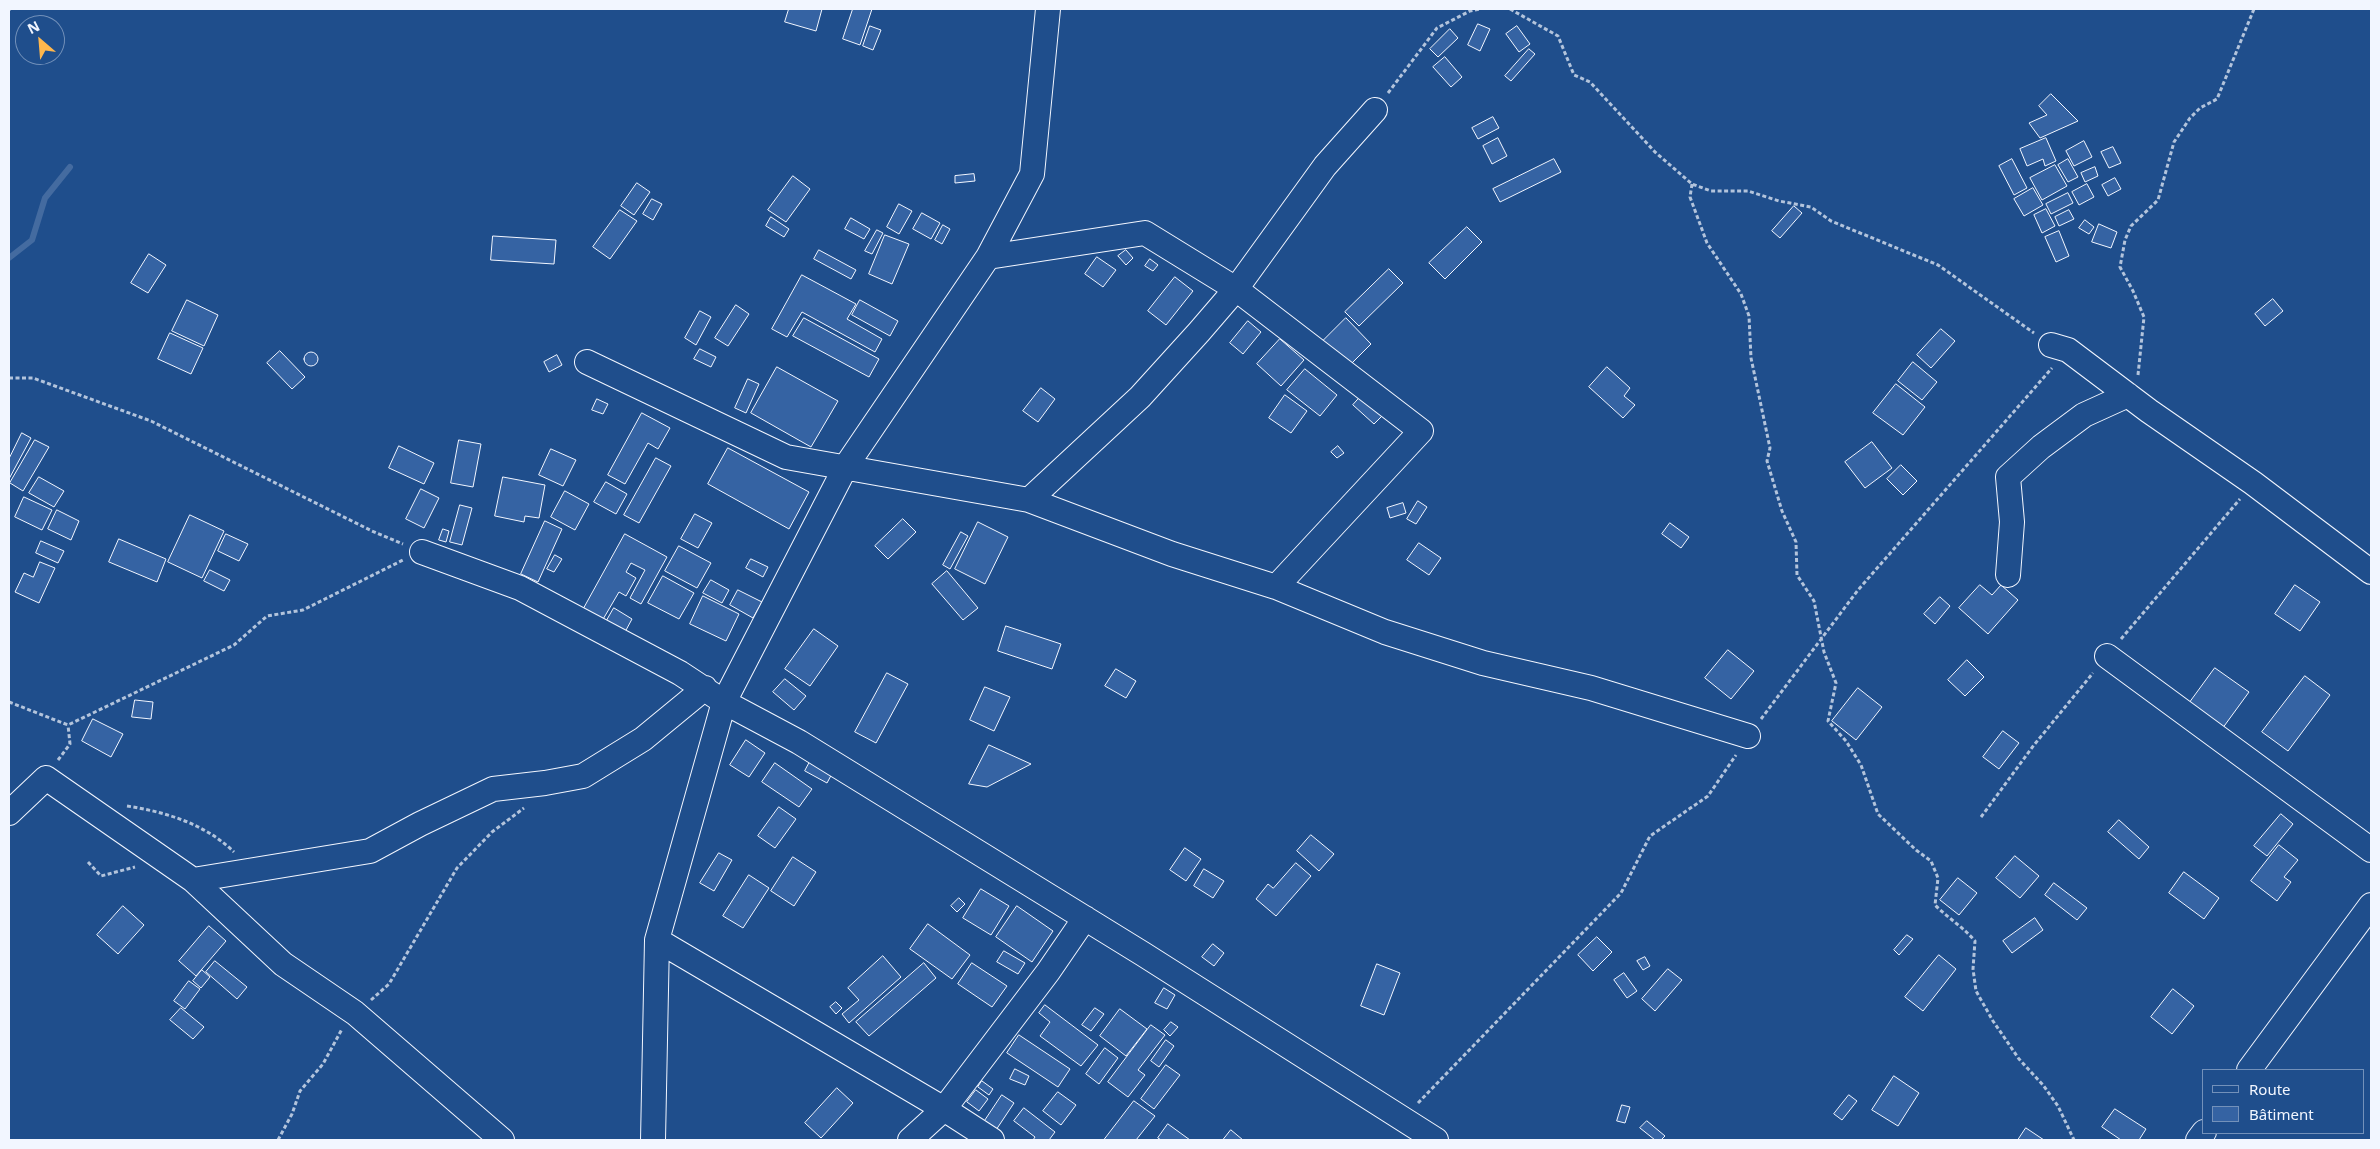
<!DOCTYPE html>
<meta charset="utf-8">
<style>
body{margin:0}
#map{position:relative;width:2380px;height:1149px;overflow:hidden;background:#1f4e8c;font-family:"Noto Sans",sans-serif}
canvas{display:block}
.frame{position:absolute;inset:0;border:10px solid #f2f6ff;pointer-events:none}
.legend{position:absolute;left:2202px;top:1069px;width:162px;height:65px;box-sizing:border-box;background:#1f4e8c;border:1px solid #7391ba;margin:0;padding:6px 9px;list-style:none;font-size:15px;color:#f2f6ff}
.legend li{display:flex;align-items:center;gap:10px;height:25px}
.legend b{width:25px;border:1px solid #7391ba}
.north{position:absolute;left:15px;top:15px;width:50px;height:50px;box-sizing:border-box;background:#1f4e8c;border:1px solid #7391ba;border-radius:50%;rotate:333deg;font-size:14px;font-weight:700;line-height:20px;text-align:center;color:#f2f6ff}
.north::after{content:'';display:block;margin:auto;width:18px;height:22px;background:#ffb74d;clip-path:polygon(50% 0,100% 100%,50% 72%,0 100%)}
</style>
<div id="map">
<canvas width="2380" height="1149"></canvas>
<div class="frame"></div>
<ul class="legend">
<li><b style="height:6px;background:#1f4e8c"></b>Route</li>
<li><b style="height:14px;background:#3563a3"></b>Bâtiment</li>
</ul>
<div class="north">N</div>
</div>
<script>
const c = document.querySelector('canvas').getContext('2d');
c.lineJoin = 'round';
function trace(path, color, width, dash) { c.strokeStyle = color; c.lineWidth = width; c.lineCap = dash ? 'butt' : 'round'; c.setLineDash(dash || []); c.stroke(path); }
function fill(path, color) { c.fillStyle = color; c.fill(path, 'evenodd'); }
trace(new Path2D(`
 M9 258 32 240 45 198 70 167`), '#446ba0', 6);
const building = new Path2D(`
 M789 9H822L816 31 785 22Z
 M853 9H872L860 45 843 39Z
 M1478 24 1490 29 1480 51 1468 45Z
 M870 26 881 30 873 50 863 46Z
 M1517 26 1530 44 1519 52 1506 34Z
 M1450 29 1458 38 1438 57 1430 49Z
 M1529 49 1535 54 1511 81 1505 76Z
 M1445 57 1462 77 1451 87 1433 67Z
 M2051 94 2078 121 2040 138 2029 123 2047 115 2039 106Z
 M1493 117 1499 128 1478 139 1472 128Z
 M1498 138 1507 156 1492 164 1483 146Z
 M2046 138 2056 161 2045 166 2043 159 2027 166 2020 149Z
 M2084 141 2092 157 2074 166 2066 151Z
 M2113 147 2121 163 2109 168 2101 152Z
 M1554 159 1561 172 1500 202 1493 189Z
 M2012 159 2027 188 2014 195 1999 166Z
 M2068 159 2078 177 2068 182 2058 165Z
 M2055 165 2067 186 2042 200 2030 178Z
 M2095 167 2098 176 2085 182 2081 173Z
 M974 174 975 181 955 183V176Z
 M793 176 810 189 786 222 768 210Z
 M2115 178 2121 189 2108 196 2102 185Z
 M637 183 650 192 634 215 621 206Z
 M2087 184 2094 197 2079 205 2072 192Z
 M2033 188 2043 205 2024 216 2014 199Z
 M2068 193 2073 203 2051 214 2046 204Z
 M652 199 662 204 653 220 643 214Z
 M899 204 912 211 899 234 887 227Z
 M1794 206 1802 213 1780 238 1772 231Z
 M2046 209 2055 226 2042 233 2034 215Z
 M620 210 637 221 610 259 593 247Z
 M2069 210 2074 219 2059 226 2055 217Z
 M922 213 940 223 931 239 913 229Z
 M771 217 789 229 784 237 766 226Z
 M851 218 870 229 864 239 845 229Z
 M2085 220 2094 227 2089 234 2079 228Z
 M2099 224 2117 232 2111 248 2092 242Z
 M943 225 950 229 942 244 935 240Z
 M1467 227 1482 242 1445 279 1429 263Z
 M877 230 883 233 872 254 865 251Z
 M2059 231 2069 256 2056 262 2045 237Z
 M885 235 909 244 892 284 869 274Z
 M493 236 556 240 554 264 491 260Z
 M819 250 856 270 851 279 814 259Z
 M1126 250 1133 258 1126 265 1118 256Z
 M149 254 166 265 148 293 131 283Z
 M1097 257 1116 270 1103 287 1085 274Z
 M1150 259 1158 265 1153 271 1145 266Z
 M1389 269 1403 283 1359 326 1345 312Z
 M802 275 856 304 847 319 882 339 875 352 802 312 787 337 772 329Z
 M1175 277 1193 291 1166 325 1148 311Z
 M2273 299 2283 311 2265 326 2255 314Z
 M187 300 218 315 204 346 172 331Z
 M860 300 898 321 890 336 852 315Z
 M736 305 749 314 728 346 715 338Z
 M700 311 711 317 696 345 685 338Z
 M804 318 879 359 869 377 793 336Z
 M1346 318 1371 344 1348 367 1323 341Z
 M1248 321 1261 332 1243 354 1230 343Z
 M1941 329 1955 341 1931 368 1917 355Z
 M170 333 203 348 191 374 158 359Z
 M1280 339 1304 360 1281 386 1257 364Z
 M700 349 716 357 711 367 694 359Z
 M280 351 305 377 292 389 267 363Z
 M304 359a7 7 0 1 1 14 0a7 7 0 1 1-14 0Z
 M557 355 562 365 549 372 544 362Z
 M1913 362 1937 382 1922 400 1898 381Z
 M777 367 838 401 811 447 751 413Z
 M1607 367 1630 388 1624 396 1635 405 1623 418 1589 387Z
 M1305 369 1337 395 1320 416 1287 390Z
 M748 379 759 384 746 413 735 408Z
 M1896 384 1925 407 1903 435 1873 413Z
 M1041 388 1055 399 1038 422 1023 411Z
 M1285 395 1307 411 1291 433 1269 418Z
 M1362 395 1383 415 1374 424 1353 405Z
 M597 399 608 404 603 414 592 410Z
 M642 413 670 428 658 449 648 443 625 484 608 475Z
 M22 433 31 438 9 479V459Z
 M35 440 49 447 23 491 10 483Z
 M459 440 481 444 473 487 451 483Z
 M1872 442 1892 468 1865 488 1845 462Z
 M399 446 434 463 424 484 389 468Z
 M1338 446 1344 453 1337 458 1331 452Z
 M728 448 809 492 789 529 708 484Z
 M551 449 576 460 563 486 539 475Z
 M656 458 671 466 639 523 624 515Z
 M1901 465 1917 481 1903 495 1887 479Z
 M39 477 64 491 54 507 29 493Z
 M503 477 545 485 539 518 525 516 524 522 495 516Z
 M606 482 627 494 616 514 594 502Z
 M421 489 439 498 424 528 406 519Z
 M565 491 589 504 575 530 551 517Z
 M24 497 52 510 42 530 15 517Z
 M1418 501 1427 507 1416 524 1407 519Z
 M1403 503 1406 513 1390 518 1387 508Z
 M460 505 472 508 462 545 450 542Z
 M57 510 79 521 71 540 48 529Z
 M695 514 712 523 698 548 681 539Z
 M190 515 224 531 202 578 168 562Z
 M903 519 916 532 888 559 875 546Z
 M545 521 562 529 538 582 521 574Z
 M978 522 1008 537 985 584 955 569Z
 M1670 523 1689 537 1681 548 1662 534Z
 M443 529 449 531 446 542 439 540Z
 M961 532 968 536 950 569 943 565Z
 M226 534 248 544 239 561 218 551Z
 M625 534 667 557 641 604 630 598 645 570 631 563 626 572 636 578 626 596 619 592 602 621 583 610Z
 M119 539 166 559 157 582 109 562Z
 M41 541 64 551 58 563 36 553Z
 M1419 543 1441 558 1429 575 1407 560Z
 M679 546 711 563 697 588 665 571Z
 M555 555 562 559 554 572 547 569Z
 M751 559 768 567 763 577 746 568Z
 M40 562 55 568 39 603 15 592 24 573 33 577Z
 M210 570 230 580 224 591 204 581Z
 M947 571 978 608 963 620 932 584Z
 M663 576 694 593 679 619 648 603Z
 M711 580 729 590 722 603 703 593Z
 M1980 585 1992 595 2001 585 2018 600 1988 634 1959 608Z
 M2295 585 2320 602 2300 631 2275 614Z
 M738 590 762 602 753 618 730 605Z
 M703 596 739 614 726 641 690 624Z
 M1940 597 1950 606 1935 624 1924 614Z
 M614 608 632 619 625 632 606 622Z
 M1006 626 1061 644 1052 669 998 651Z
 M814 629 838 646 810 686 785 669Z
 M1728 650 1754 671 1731 699 1705 678Z
 M1967 660 1984 677 1965 696 1948 680Z
 M2215 668 2249 692 2222 729 2188 705Z
 M1116 669 1136 681 1126 698 1105 686Z
 M887 673 908 684 876 743 855 732Z
 M2305 676 2330 695 2288 751 2262 732Z
 M785 679 806 696 794 710 773 692Z
 M985 687 1010 697 994 731 970 720Z
 M1858 688 1882 707 1856 740 1832 721Z
 M135 700 153 702 151 719 132 717Z
 M93 719 123 734 111 757 82 741Z
 M2003 731 2019 743 1999 769 1983 757Z
 M746 740 765 753 749 777 730 765Z
 M989 745 1031 764 987 787 969 784Z
 M813 756 835 768 827 783 805 771Z
 M775 763 812 789 799 807 762 782Z
 M779 807 796 819 775 848 758 836Z
 M2281 814 2293 824 2267 856 2254 846Z
 M2119 820 2149 847 2139 859 2108 832Z
 M1311 835 1334 854 1319 871 1297 851Z
 M2279 845 2298 860 2284 877 2291 882 2277 901 2251 881Z
 M1185 848 1201 859 1186 881 1170 870Z
 M719 853 732 860 714 891 700 883Z
 M2015 856 2039 876 2020 898 1996 878Z
 M793 857 816 872 794 906 771 891Z
 M1296 863 1311 876 1276 916 1256 899 1268 884 1273 888Z
 M1204 869 1224 881 1213 898 1194 886Z
 M2184 872 2219 898 2204 919 2169 893Z
 M749 875 769 888 743 928 723 916Z
 M1958 878 1977 893 1959 915 1940 900Z
 M2054 883 2087 908 2077 920 2045 895Z
 M981 889 1009 906 991 935 963 918Z
 M959 898 965 904 957 912 951 906Z
 M123 906 144 925 118 954 97 935Z
 M1017 906 1053 931 1032 962 996 937Z
 M2035 918 2043 930 2012 953 2003 941Z
 M928 924 970 955 952 979 910 949Z
 M209 926 226 941 196 976 179 961Z
 M1907 935 1913 939 1899 955 1894 950Z
 M1597 937 1612 952 1593 971 1578 955Z
 M1213 944 1224 953 1214 966 1202 957Z
 M1004 951 1025 963 1018 974 997 962Z
 M1939 955 1956 969 1923 1011 1905 997Z
 M883 956 901 977 849 1023 842 1014 859 1000 848 988Z
 M1645 957 1650 966 1643 970 1637 961Z
 M215 961 247 987 237 999 206 972Z
 M924 963 936 978 869 1036 856 1022Z
 M972 963 1007 986 992 1007 958 984Z
 M1377 964 1400 973 1384 1015 1361 1006Z
 M1668 969 1682 980 1655 1011 1642 999Z
 M202 970 210 977 201 988 193 981Z
 M1624 973 1637 991 1627 998 1614 980Z
 M189 981 200 989 185 1009 174 1001Z
 M1164 988 1175 995 1167 1009 1155 1003Z
 M2173 989 2194 1006 2172 1034 2151 1017Z
 M836 1002 842 1008 836 1014 830 1007Z
 M1045 1005 1098 1045 1081 1066 1040 1036 1050 1022 1039 1013Z
 M181 1008 204 1027 193 1039 170 1020Z
 M1095 1008 1104 1014 1091 1031 1082 1025Z
 M1120 1009 1147 1029 1126 1056 1100 1036Z
 M1171 1022 1178 1027 1170 1036 1164 1030Z
 M1151 1025 1165 1035 1138 1070 1145 1075 1128 1097 1108 1082Z
 M1019 1035 1070 1069 1058 1087 1007 1053Z
 M1166 1040 1174 1046 1159 1067 1151 1061Z
 M1105 1048 1118 1058 1099 1084 1086 1074Z
 M1166 1065 1180 1075 1154 1109 1141 1099Z
 M1015 1069 1029 1076 1025 1085 1010 1079Z
 M1894 1076 1919 1093 1898 1126 1872 1110Z
 M982 1081 993 1089 989 1095 978 1087Z
 M837 1088 853 1103 821 1138 805 1123Z
 M976 1090 988 1099 979 1111 967 1102Z
 M1058 1092 1076 1105 1061 1125 1043 1111Z
 M1002 1095 1014 1103 996 1130 984 1122Z
 M1849 1095 1857 1101 1842 1120 1834 1114Z
 M1134 1101 1155 1116 1136 1140H1104Z
 M1622 1105 1630 1107 1625 1123 1617 1121Z
 M1024 1108 1055 1132 1049 1140H1033L1035 1137 1014 1121Z
 M2115 1109 2146 1129 2139 1140H2121L2102 1127Z
 M1647 1121 1665 1136 1661 1140H1655L1640 1128Z
 M1168 1124 1190 1140H1161L1158 1138Z
 M2026 1128 2044 1140H2018Z
 M1231 1130 1243 1140H1223Z`);
fill(building, '#3563a3');
trace(building, '#f2f6ff', 1);
const minor = new Path2D(`
 M988 257 1145 233 1236 289 1421 431 1276 587
 M2051 345 2068 350 2149 411 2253 483 2371 572
 M587 362 786 457 1029 500 1172 554 1276 587 1385 632 1483 663 1591 688 1748 736
 M1029 500 1140 397 1199 332 1236 289 1325 166 1375 110
 M422 552 520 588 680 673 724 702 799 742 1143 954 1436 1140
 M2008 575 2012 522 2008 477 2041 447 2084 415 2128 395
 M2107 656 2371 850
 M9 813 46 778 193 880 283 964 355 1013 502 1140
 M193 880 370 851 420 824 493 789 545 783 583 776 643 739 705 688
 M657 940 944 1109 992 1140
 M2249 1070 2371 905
 M653 1140 657 940 724 702 846 466 988 257 1032 174 1048 9
 M910 1140 944 1109 1048 972 1085 918
 M2198 1140 2204 1132`);
trace(minor, '#f2f6ff', 26);
trace(new Path2D(`
 M1510 9 1558 36 1574 75 1590 82 1655 152 1692 184 1711 191H1748L1779 201 1811 207 1831 221 1938 265 2034 333
 M9 11V9
 M1388 93 1437 28 1470 11 1481 9
 M1692 184 1690 197 1707 243 1741 294 1749 316 1751 358 1770 448 1767 461 1782 511 1796 542 1797 575 1814 601 1824 652 1836 683 1828 721 1846 741 1861 765 1878 814 1916 850 1931 861 1938 878 1935 905C1948 918 1963 927 1975 941L1973 969 1976 991 1993 1021 2019 1059 2043 1085 2058 1106 2074 1140
 M2138 375 2144 317 2133 291 2120 267 2125 240 2131 226 2158 200 2174 142 2190 118 2200 108 2217 99 2254 9
 M9 378H33L151 421 372 531 403 544
 M2121 639 2240 499
 M9 702 68 725 234 645 267 616 303 610 403 560
 M1761 719 1858 590 2052 368
 M58 760 70 744 68 725
 M127 806C166 812 205 824 234 852
 M1981 817 2034 745 2093 673
 M88 862 101 876 135 867
 M371 1000 389 984 457 868 492 832 524 808
 M1418 1103 1621 893 1650 836 1708 796 1736 755
 M278 1140 292 1114 300 1091 323 1064 342 1029`), '#b3c4dc', 3, [4, 2.5]);
trace(minor, '#1f4e8c', 24);
</script>
